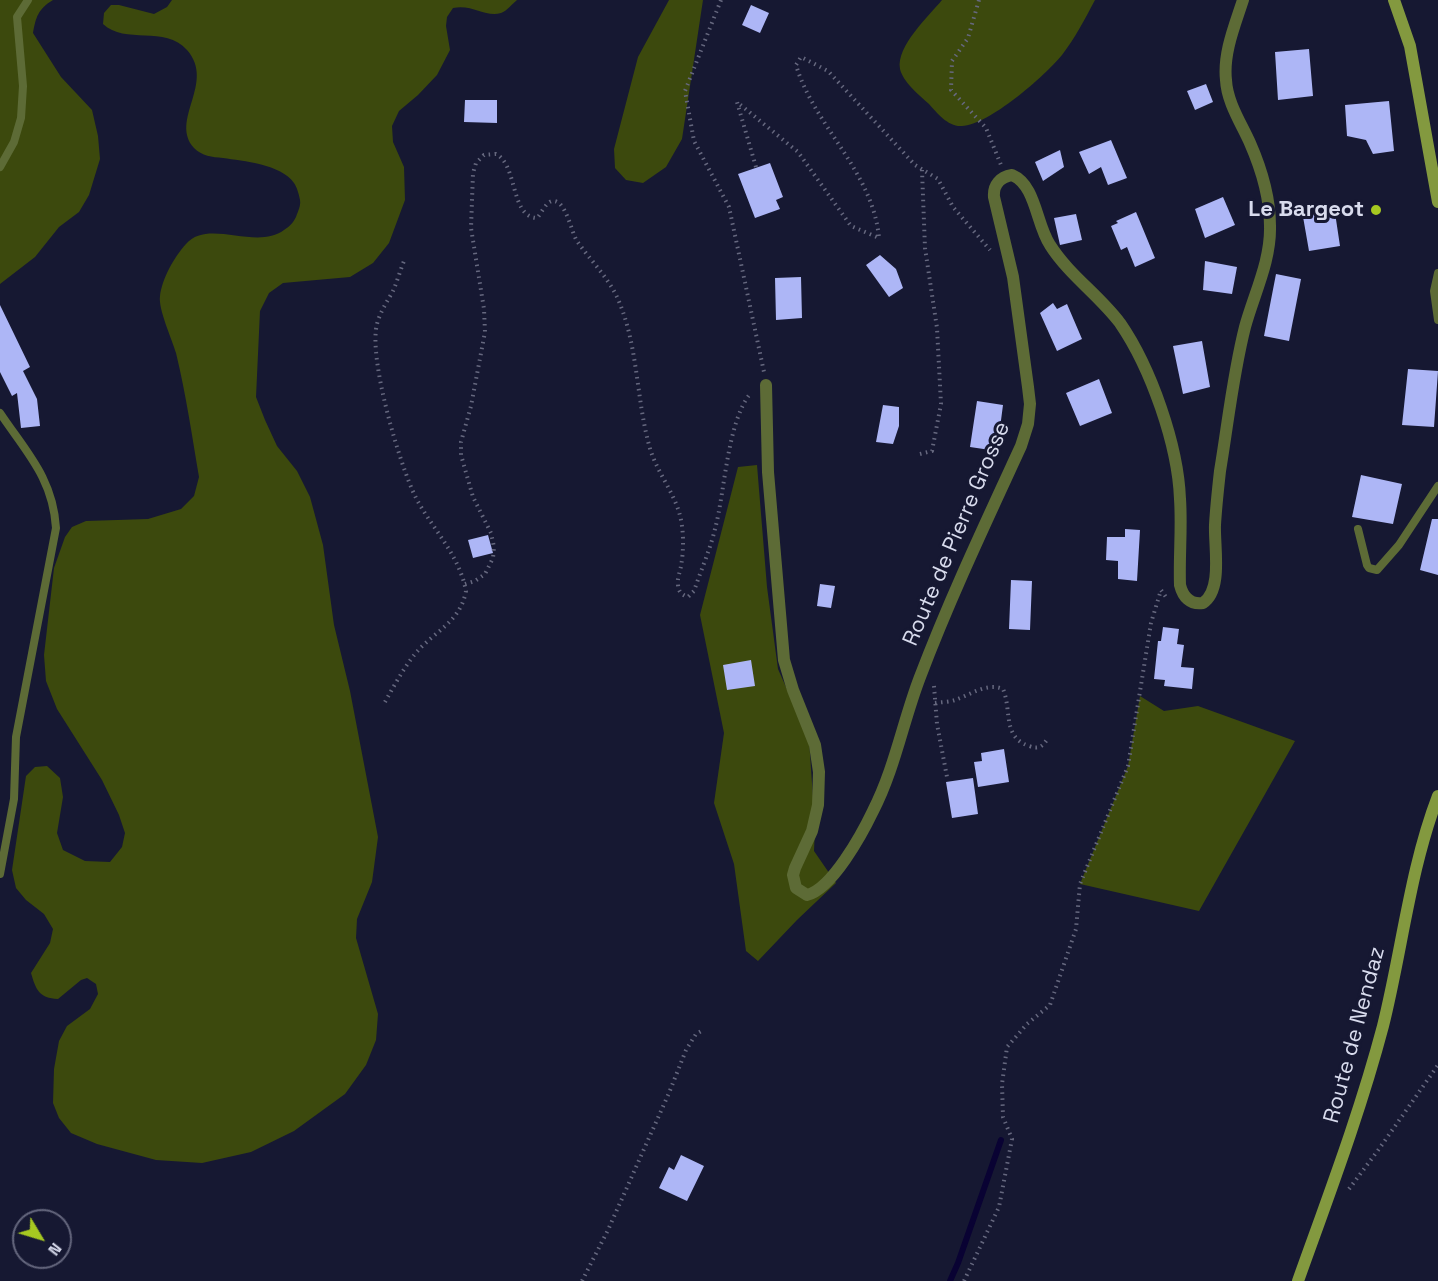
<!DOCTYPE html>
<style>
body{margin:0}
#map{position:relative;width:1438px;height:1281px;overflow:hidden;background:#161832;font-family:"Space Grotesk",sans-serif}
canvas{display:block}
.north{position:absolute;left:12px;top:1209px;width:60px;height:60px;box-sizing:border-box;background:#161832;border:2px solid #64667d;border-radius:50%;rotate:128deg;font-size:16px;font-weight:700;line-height:24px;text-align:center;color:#d8dbed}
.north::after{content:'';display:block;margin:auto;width:21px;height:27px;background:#a6c821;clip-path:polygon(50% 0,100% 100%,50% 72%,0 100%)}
</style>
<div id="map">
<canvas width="1438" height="1281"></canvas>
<div class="north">N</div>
</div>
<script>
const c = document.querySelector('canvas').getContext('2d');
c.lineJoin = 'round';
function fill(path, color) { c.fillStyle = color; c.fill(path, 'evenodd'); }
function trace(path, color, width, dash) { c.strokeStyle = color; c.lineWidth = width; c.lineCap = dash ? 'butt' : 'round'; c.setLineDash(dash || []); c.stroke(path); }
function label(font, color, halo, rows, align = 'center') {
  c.font = font + ' "Space Grotesk",sans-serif'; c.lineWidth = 6; c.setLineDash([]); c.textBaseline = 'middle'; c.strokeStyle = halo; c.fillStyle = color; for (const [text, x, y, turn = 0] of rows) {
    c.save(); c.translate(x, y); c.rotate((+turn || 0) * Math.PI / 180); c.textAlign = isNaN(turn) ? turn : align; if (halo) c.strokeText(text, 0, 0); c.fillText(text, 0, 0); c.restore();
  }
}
fill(new Path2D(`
 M0 0H53C38 9 36 17 33 33L61 77 92 110 98 136 100 159 89 195 79 212 59 227 35 257 0 284Z
 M172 0H517C512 4 507 11 501 13 486 18 473 4 453 8L447 17 446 26 450 50 437 75 418 95 399 111 392 126 393 142 404 167 405 200 389 243 373 263 350 277 283 283 269 293 260 311 256 397 265 420 277 446 297 471 310 497 323 545 334 625 350 691 378 837 372 882 357 919 356 938 378 1014 376 1040 366 1065 345 1094 294 1131 251 1152 202 1163 156 1160 97 1144 71 1133 59 1118 53 1103 54 1069 59 1041 67 1026 90 1009 98 994 96 984 87 978 81 980 58 999C39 998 36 990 31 973L50 943 53 929 44 914 26 900 16 888 12 870 26 776 35 767 47 766 60 778 63 797 57 833 63 850 85 861 110 862 122 847 125 833 119 815 102 780 57 709 46 681 44 655 54 568 65 537 72 527 86 521 148 519 181 509 194 496 199 477C192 436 186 394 176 353 172 339 158 309 160 296 162 279 174 257 186 244 208 218 256 251 284 230 290 226 293 223 296 217 298 211 301 206 300 200 299 195 297 187 294 183 281 164 243 161 223 158 212 157 202 156 194 148 169 120 216 83 187 50 165 25 125 45 103 24L104 13 111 5H119L154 14 167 7Z
 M669 0H703L682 139 666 167 643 183 626 180 615 168 614 149 638 57Z
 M942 0H1095C1085 19 1075 38 1062 55 1045 76 989 125 962 126 948 127 937 113 929 104 919 95 903 82 900 69 896 46 929 16 942 0Z
 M757 465 767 587 778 669 809 739 815 828 814 851 836 883 797 920 758 961 746 951 734 864 714 803 724 733 700 615 738 467Z
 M1140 696 1164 711 1198 706 1295 741 1199 911 1080 884 1128 766Z`), '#3c490d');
trace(new Path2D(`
 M950 1281 958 1263 1001 1140`), '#090233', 6);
fill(new Path2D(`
 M751 5 769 13 760 33 742 25Z
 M1309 49 1313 96 1278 100 1275 52Z
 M1206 84 1213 102 1195 110 1187 91Z
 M465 100H497V123L464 122Z
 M1389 101 1394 151 1373 154 1366 140 1347 136 1345 105Z
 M1111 140 1127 178 1108 185 1101 167 1089 174 1079 152Z
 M1060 150 1064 167 1043 181 1035 162Z
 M770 163 783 197 776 200 780 209 755 218 738 174Z
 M1223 197 1235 225 1205 238 1195 209Z
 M1334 206 1340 246 1309 251 1302 211Z
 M1136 212 1155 258 1135 267 1127 247 1121 250 1111 226 1118 223 1116 221Z
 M1076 214 1082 240 1060 245 1054 218Z
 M880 255 896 269 903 288 889 297 866 265Z
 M1205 261 1237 267 1232 294 1203 290Z
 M1276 274 1301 279 1289 341 1264 336Z
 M801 277 802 318 776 320 775 278Z
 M1053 303 1057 309 1067 304 1082 339 1057 351 1040 313Z
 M0 305 30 367 23 371 37 399 40 426 21 428 17 393 12 396 0 372Z
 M1202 341 1210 387 1183 394 1173 346Z
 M1408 369 1438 371 1434 427 1402 425Z
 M1099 379 1112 413 1080 426 1066 393Z
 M977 401 1003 405 997 451 970 447Z
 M883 405 899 407V426L893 444 876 442Z
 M1361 475 1402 484 1393 524 1352 517Z
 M1432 519H1438V575L1420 570Z
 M1125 529 1140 530 1137 581 1118 579V561L1106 560 1107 537H1125Z
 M488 535 493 553 473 558 468 540Z
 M1011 580 1032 581 1030 630 1009 629Z
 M820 584 835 586 831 608 817 606Z
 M1163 627 1179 629 1177 644 1184 645 1181 667 1194 668 1192 689 1164 686 1165 680 1154 679 1158 641H1161Z
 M751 660 755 686 727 690 723 665Z
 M1004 749 1009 782 978 787 974 762 982 761 981 753Z
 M973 778 978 814 952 818 946 782Z
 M681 1155 704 1166 687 1201 659 1188 669 1167 674 1170Z`), '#adb6f6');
trace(new Path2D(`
 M721 0 685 91 694 141 729 207 764 372
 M979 0 968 38 952 61 951 90 986 128 1001 165
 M756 167 737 102 798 152 851 226 879 238C873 171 814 126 796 65L801 57 828 71 915 165 938 179 953 207 990 250
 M920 454 932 451 941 404 937 328 925 248 922 170
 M465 584 475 581 485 574 493 558 494 547 491 533 473 497 461 455V442L471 406 485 332 484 309 471 228 473 173 476 163 484 155 496 154C518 165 510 217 537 218 541 214 546 202 552 201 566 199 571 232 577 241 590 260 607 276 617 297 638 343 636 397 649 445 655 469 672 489 679 512 684 528 684 550 681 566 680 572 677 579 678 584 678 592 682 595 688 597L694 591C701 570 710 550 715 529 725 492 727 423 750 394
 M934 686 937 724 947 777
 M385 702C394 686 403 669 415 654 434 631 460 623 466 591 459 554 433 530 416 498 400 466 368 358 377 324 380 312 387 302 393 291 397 282 400 271 404 261
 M935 703C942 702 949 702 955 700 970 695 987 682 1003 689 1012 710 1002 737 1029 746 1039 750 1043 746 1048 738
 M1349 1189 1379 1149 1438 1065
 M582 1281 608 1230 669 1093 686 1050 696 1034 703 1030
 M964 1281 999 1207 1012 1139 1003 1117 1002 1084 1007 1047 1027 1024 1050 1005 1076 929 1080 884 1128 766 1151 623 1161 590 1166 597`), '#66687f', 4, [1.5, 4.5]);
trace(new Path2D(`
 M0 167 14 142 21 118 23 86 17 17 28 0
 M1438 273 1434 291 1438 320
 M0 413C26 452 53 478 56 528L16 737 14 799 0 874
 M1358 529 1367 565 1369 568 1377 570 1399 545 1438 486`), '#5d6b36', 8);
trace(new Path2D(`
 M766 385 768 472 784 660 793 690 815 745 819 772 818 805 812 831 795 868 793 875 796 888 807 895C832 889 862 834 873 811 895 768 903 721 920 677 950 598 986 522 1021 446L1028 424 1030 404 1028 387 1013 277 994 197C993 185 1000 177 1012 175 1036 185 1036 224 1050 245 1069 275 1099 295 1120 323 1151 368 1178 445 1180 499 1182 527 1179 556 1180 585 1183 597 1190 605 1203 603 1223 590 1214 546 1215 525 1216 507 1218 489 1220 471 1228 423 1233 374 1245 327 1254 294 1271 261 1270 226 1270 199 1261 168 1250 143 1241 123 1227 102 1226 80 1223 53 1235 25 1243 0`), '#5d6b36', 12);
trace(new Path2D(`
 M1394 0 1410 46 1438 202
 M1298 1281C1328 1197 1360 1113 1383 1026 1402 950 1410 869 1438 796`), '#83993f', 12);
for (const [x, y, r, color] of [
 [1376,210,6,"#a6c821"]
]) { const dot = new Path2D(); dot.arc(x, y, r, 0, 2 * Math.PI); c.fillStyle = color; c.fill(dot); trace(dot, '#161832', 2); }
label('bold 22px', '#d8dbed', '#161832', [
 ["Le Bargeot",1364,210]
], 'right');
label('22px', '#d8dbed', '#161832', [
 ["Route de Pierre Grosse",957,534,-67],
 ["Route de Nendaz",1355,1035,-75]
]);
</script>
